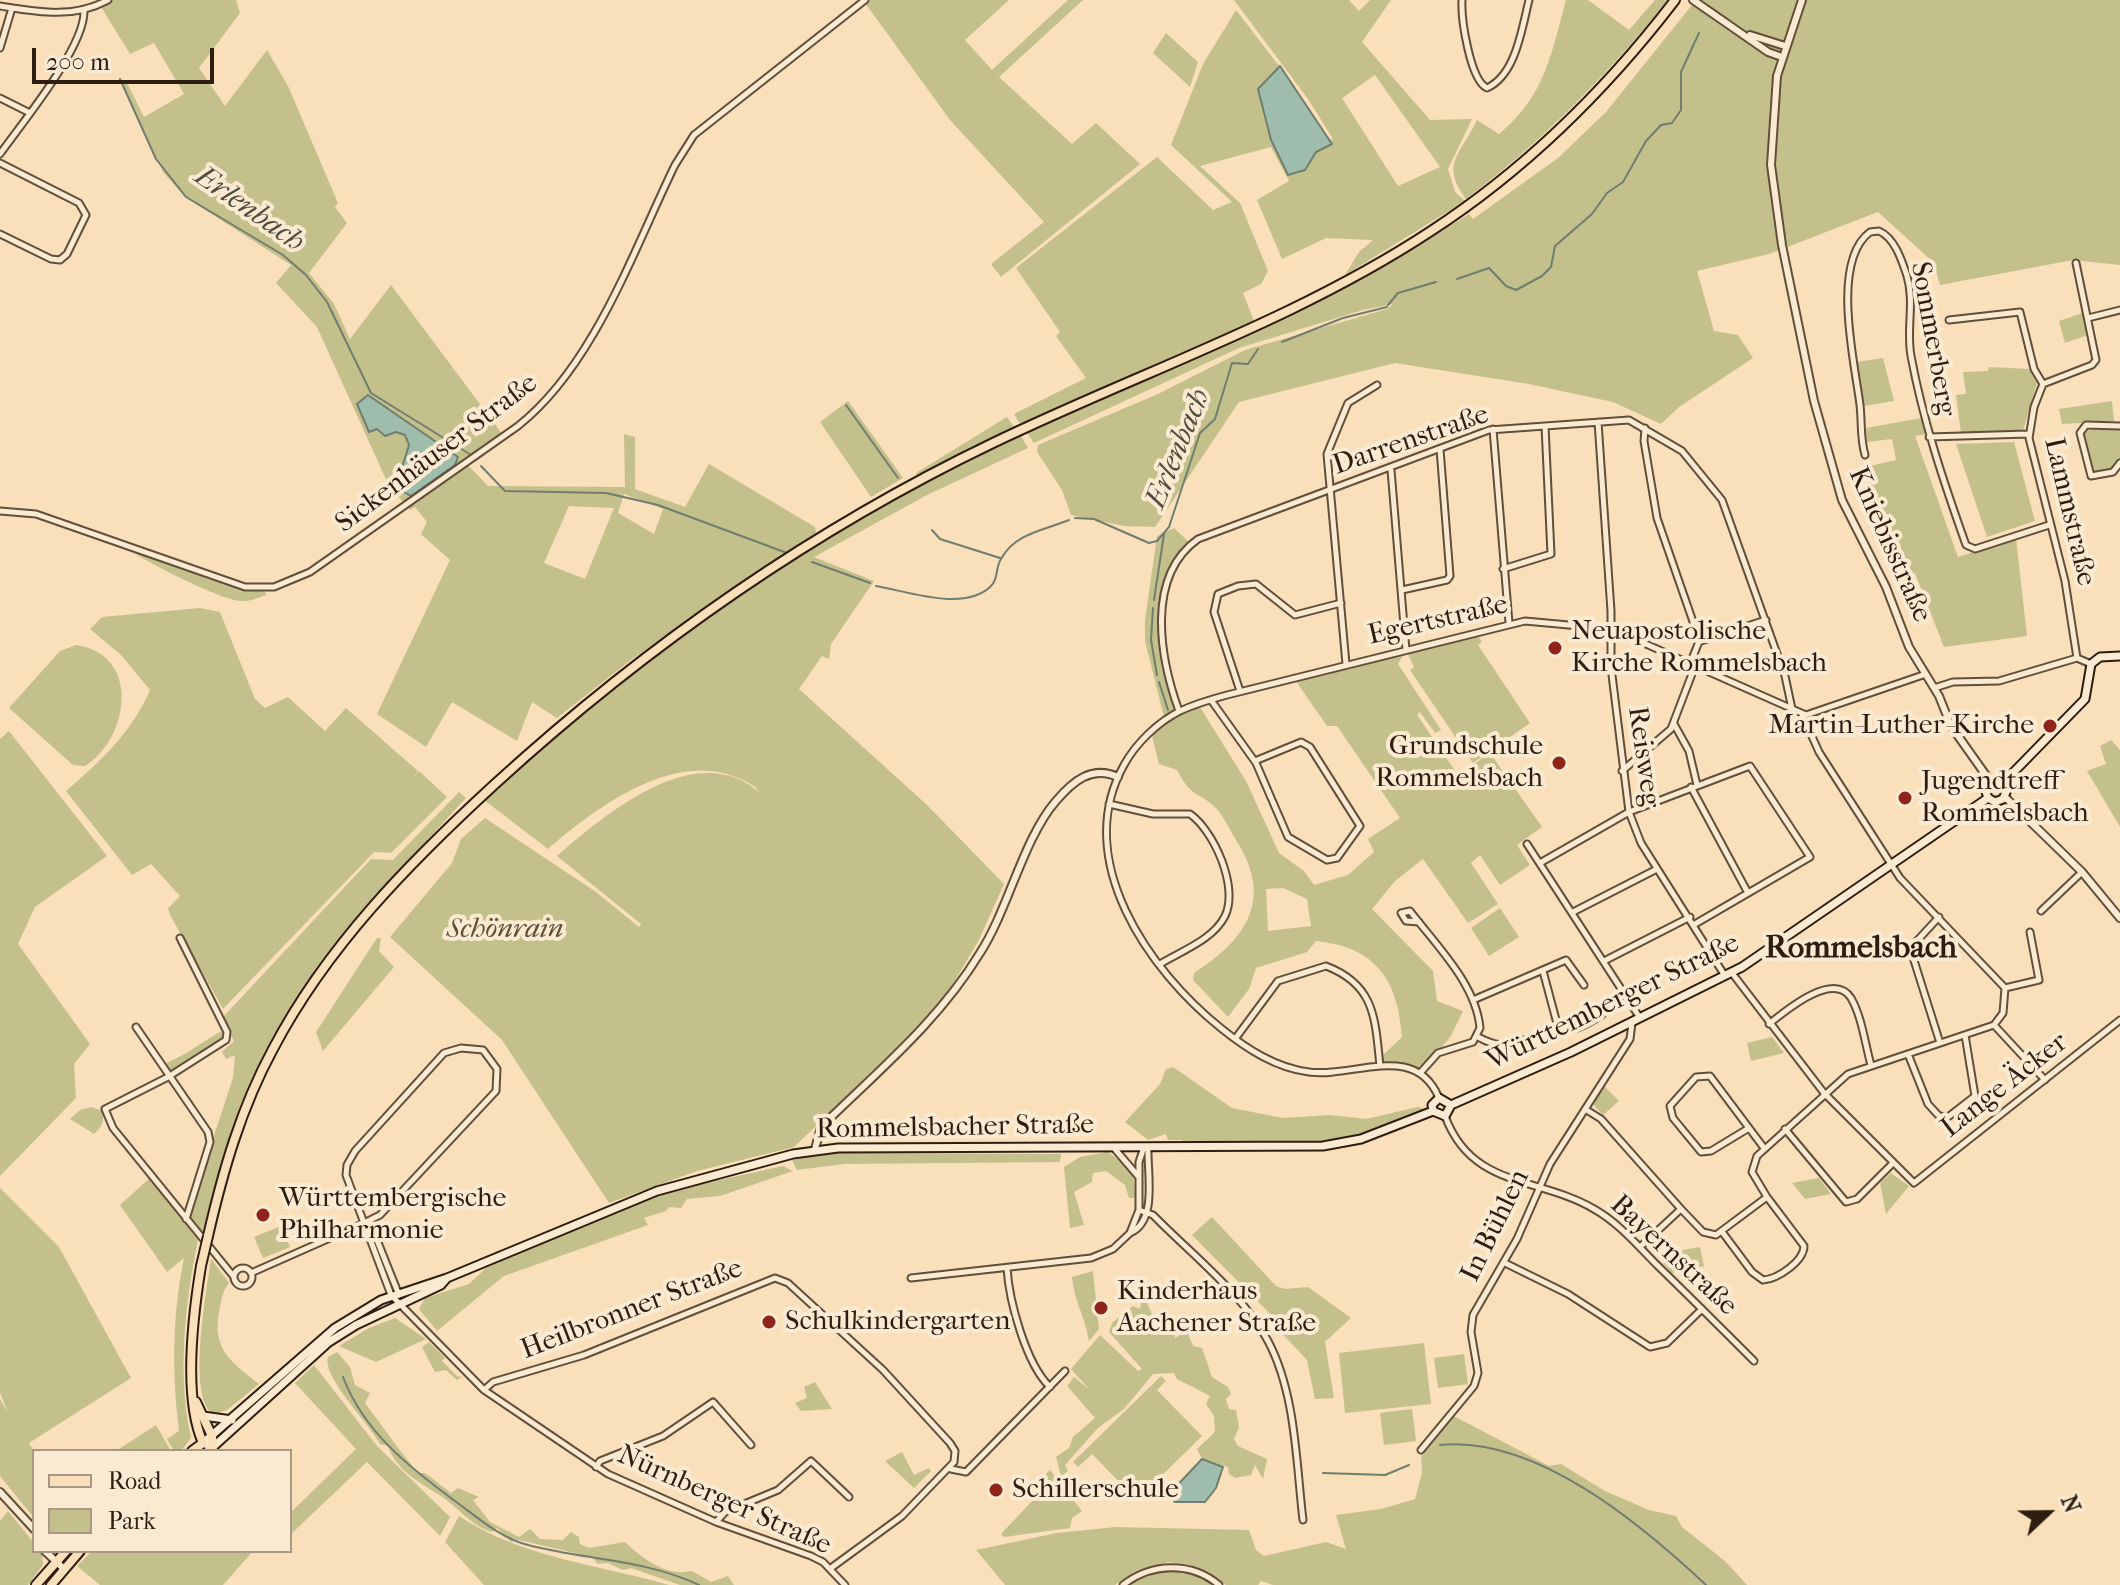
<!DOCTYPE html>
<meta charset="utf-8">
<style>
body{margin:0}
#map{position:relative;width:2120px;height:1585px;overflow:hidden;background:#f9dfba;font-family:"IM FELL French Canon",serif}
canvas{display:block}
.legend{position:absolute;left:32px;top:1449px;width:260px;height:104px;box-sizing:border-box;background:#fbead2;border:2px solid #a99885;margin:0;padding:10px 14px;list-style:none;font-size:24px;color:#2e1e11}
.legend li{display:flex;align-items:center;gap:16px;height:40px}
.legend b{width:40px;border:2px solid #a99885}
.north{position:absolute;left:2008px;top:1473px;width:80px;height:80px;-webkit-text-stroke:6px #fbead2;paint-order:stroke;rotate:68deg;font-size:22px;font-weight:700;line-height:32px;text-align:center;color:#2e1e11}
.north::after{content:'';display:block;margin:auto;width:28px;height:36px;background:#2e1e11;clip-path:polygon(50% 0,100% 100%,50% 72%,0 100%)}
.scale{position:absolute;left:32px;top:48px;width:182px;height:36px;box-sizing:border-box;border:4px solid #2e1e11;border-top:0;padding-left:10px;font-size:24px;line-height:28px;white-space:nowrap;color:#2e1e11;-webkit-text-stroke:6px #fbead2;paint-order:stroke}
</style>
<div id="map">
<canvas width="2120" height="1585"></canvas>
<ul class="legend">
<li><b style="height:10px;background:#f9dfba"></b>Road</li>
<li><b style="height:22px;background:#c4c08b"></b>Park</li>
</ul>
<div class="north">N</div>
<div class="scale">200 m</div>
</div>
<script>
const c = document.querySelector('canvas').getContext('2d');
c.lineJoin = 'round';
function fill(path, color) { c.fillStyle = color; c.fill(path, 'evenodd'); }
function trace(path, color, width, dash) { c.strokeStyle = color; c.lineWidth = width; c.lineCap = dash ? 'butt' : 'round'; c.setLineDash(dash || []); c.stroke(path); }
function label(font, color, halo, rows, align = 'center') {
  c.font = font + ' "IM FELL French Canon",serif'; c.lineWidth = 8; c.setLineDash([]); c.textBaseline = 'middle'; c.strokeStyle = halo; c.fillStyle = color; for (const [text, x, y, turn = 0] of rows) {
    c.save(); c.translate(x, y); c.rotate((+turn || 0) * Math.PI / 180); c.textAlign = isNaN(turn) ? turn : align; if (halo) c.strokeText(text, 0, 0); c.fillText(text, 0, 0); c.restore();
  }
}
fill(new Path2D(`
 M112 0H236L240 13 199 68 225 106 267 50 288 86 338 203 335 207 347 223 309 273 334 304 350 339 391 285 503 435 464 461 488 486 625 487 624 434 635 437V489L685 507 709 464 815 527 816 533 632 659 557 718 532 702 517 741 452 702 426 747 377 714 450 560 421 534 427 522 415 507 410 510 389 486 317 327 276 283 291 265 185 197 163 172 122 83 126 81 144 117 184 94 154 43 130 54 101 7ZM624 494 663 509 654 534 618 513ZM569 506 614 508 585 579 544 563Z
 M868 0H1009L965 40 992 70 1068 0H1083L999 77 1072 144 1096 123 1140 164 1001 277 991 264 1044 222 950 120 865 3Z
 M1234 0H1349L1359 11 1370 0H1391L1362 42 1430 120 1472 119 1448 169 1455 192 1465 201 1345 275 1359 252 1373 240 1326 238 1282 259 1257 200 1289 181 1271 147 1200 166 1240 203 1268 271 1261 284 1243 293 1254 321 1020 424 1014 414 1086 378 1056 336 1060 332 1016 268 1157 157 1213 210 1232 202 1171 145 1203 64 1236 10 1293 84 1329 141 1333 139 1308 99ZM1375 75 1440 167 1398 186 1342 98Z
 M1566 0H1588L1629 30 1655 0H1668C1607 75 1543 141 1466 199 1440 163 1460 156 1477 120L1499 134C1545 96 1551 55 1566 0Z
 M1696 0H2120V265L2073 260 1940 285 1933 262 1878 212 1769 254 1697 271 1714 331 1738 335 1753 358 1679 407 1661 424 1613 402 1529 384 1395 363 1239 402 1155 527 1124 526 1071 515 1062 490 1037 452 1038 445 1158 394 1245 350 1387 309 1393 304 1363 310 1239 348 1034 443 1027 433C1177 365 1330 303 1469 214L1473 219 1558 158 1606 112Z
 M1166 33 1198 62 1190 87 1153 53Z
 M2083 313 2088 335 2065 343 2059 321Z
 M1883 358 1894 401 1864 406 1857 362Z
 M1989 367 2029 369 2037 383 2023 431 1961 433 1956 395 1966 394 1963 372 1988 371Z
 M848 401 903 478 871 497 820 422Z
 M2112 401 2114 421 2062 424 2059 409Z
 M1007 417 1014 427 918 476 916 473Z
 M1922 418 1926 434 1915 436 1958 557 2016 538 2027 636 1944 647 1915 573 1902 577 1857 496 1873 491 1865 467 1896 460 1892 439 1867 442 1866 428Z
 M2106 426 2120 429V459L2114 469 2095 474 2084 432Z
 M1021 436 1028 448 927 495 814 557 874 581 831 644 829 659 822 656 799 689 927 805 1004 884 979 940 929 1024 918 1028 794 1147 697 1171 609 1203 502 1040 390 937 452 863 461 839 485 818 596 892 639 927 641 924 557 856C605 814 697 736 760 793 754 784 746 781 735 777 672 751 594 809 548 849L484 800C592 703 708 612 832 535 893 498 957 468 1021 436Z
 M2014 442 2035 521 1987 537 1956 444Z
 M1174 528 1191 544C1145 588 1165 658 1179 710L1198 704 1246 781 1279 853 1304 871 1314 885 1348 875 1374 852 1368 839 1400 818 1337 726H1327L1293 677 1475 631 1482 642 1478 645 1530 723 1473 763 1410 670 1414 667 1406 650 1398 664 1441 730 1435 733 1420 712 1417 715 1458 775 1490 753 1542 827 1517 845 1530 865 1500 885 1480 855 1471 863 1498 904 1468 923 1423 859 1395 881 1372 909 1433 971 1437 1001 1463 1011 1451 1036 1421 1072 1411 1068 1380 1066 1379 1059 1402 1037C1398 980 1376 947 1316 941L1307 952 1256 968 1249 989 1228 1017 1193 980 1194 973C1247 939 1274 899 1236 840 1230 830 1224 817 1216 808 1197 790 1192 799 1177 770L1159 764 1151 732 1165 721 1145 641V620L1157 536ZM1283 888 1307 899 1311 926 1268 931 1266 889Z
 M124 546 226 583 265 589 266 595C258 598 249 602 240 601 219 599 141 560 124 546Z
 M200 608 220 612 255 699 265 708 288 697 325 731 346 708 418 771 411 780 419 771 447 797 391 853 374 852 223 1009 170 915 168 908 180 896 151 864 132 875 66 791C102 760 131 733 150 690L121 655 90 629 102 617Z
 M76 645C141 654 130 738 85 766L73 765 9 708 60 651Z
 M9 731 107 856 35 907 18 944 90 1044 74 1064 76 1098 0 1176V739Z
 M2111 740 2120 750V827L2087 771 2106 764 2100 746Z
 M459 792 466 798C427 841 385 883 348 928 273 1020 230 1125 201 1238L186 1220 233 1078 235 1055 226 1059 222 1052 234 1041 222 1018 371 859 393 860Z
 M1500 908 1519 937 1489 956 1471 928Z
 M377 938H381L379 951 394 967 323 1051 316 1032Z
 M222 1031 224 1039 169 1075 164 1064C185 1056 201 1042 222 1031Z
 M1772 1037 1784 1053 1751 1061 1747 1043Z
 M1173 1067 1232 1108 1283 1118 1330 1115 1366 1119 1418 1107 1433 1111 1336 1144 1182 1148V1140H1168L1166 1134 1148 1140 1125 1122 1160 1084 1166 1069Z
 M1604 1086 1619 1101 1603 1115 1592 1103Z
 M92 1107 102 1111C105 1123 102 1126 94 1134L70 1119 80 1110Z
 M1108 1152 1133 1171 1135 1198H1129L1125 1185 1106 1171 1093 1173 1092 1182 1074 1192 1084 1225 1070 1228 1064 1167 1080 1157Z
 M838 1153 1061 1154 1060 1162 844 1164 797 1170 792 1160Z
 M783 1166 793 1171 720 1196 687 1199 681 1208 669 1207 666 1211 644 1218 648 1225 504 1276 437 1331 419 1309 425 1298 469 1284 486 1268 656 1194Z
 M1891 1173 1909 1186 1886 1214 1880 1183Z
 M151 1177 198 1240C185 1303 177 1375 191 1438L181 1451H174L167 1439 179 1431C172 1374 172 1316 184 1258L167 1272 120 1205Z
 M1819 1178 1831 1194 1805 1199 1792 1183Z
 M0 1188 59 1247 131 1378 29 1443 34 1451V1518L0 1476V1399L8 1413 0 1393Z
 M1212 1217 1276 1286 1285 1289 1308 1287 1351 1318 1325 1342 1334 1398 1315 1399 1307 1360 1275 1326 1278 1322 1192 1235Z
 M281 1226 290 1247 263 1258 254 1237Z
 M1700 1247 1704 1266 1672 1273 1663 1263 1680 1260 1678 1251Z
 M211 1259 229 1283C222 1291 221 1302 219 1312 212 1349 231 1362 259 1384L227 1410 214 1414C186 1401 207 1287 211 1259Z
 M1093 1271 1099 1329 1089 1341C1084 1312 1075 1305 1072 1277Z
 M1135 1290 1142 1292 1153 1316 1170 1325 1175 1338 1187 1331 1193 1346 1202 1348 1212 1377 1228 1387 1231 1394 1226 1399 1229 1409 1236 1410 1239 1427 1234 1439 1238 1446 1267 1459 1263 1479 1255 1465 1251 1475 1235 1478 1229 1474 1228 1467 1202 1459 1197 1449 1215 1432 1214 1416 1206 1404 1210 1396 1177 1379 1174 1373 1153 1374 1124 1409 1098 1428 1065 1465 1068 1471 1061 1476 1056 1457 1069 1448 1073 1437 1095 1418 1067 1386 1074 1377 1090 1390 1071 1369 1100 1335 1138 1371 1142 1369 1109 1332 1112 1323 1133 1306 1140 1309 1141 1303 1131 1294Z
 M395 1318 426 1339 376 1362 339 1346 369 1328Z
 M429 1342 445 1358 442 1361 458 1377 463 1376 457 1380 446 1370 435 1372 422 1347Z
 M1424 1343 1431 1404 1345 1413 1339 1353Z
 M337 1352 350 1367 355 1385 370 1393 365 1403C383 1427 398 1449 418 1473H425L451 1493 458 1488 479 1497 473 1500 490 1522 519 1537 530 1529 540 1539 563 1540 571 1532 579 1537 580 1544 589 1548 625 1542C642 1558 666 1577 692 1571L711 1582 728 1576 734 1585H680L631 1568 623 1570 608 1563 598 1564 592 1557 519 1540 511 1542 497 1528 492 1532C471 1526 459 1508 441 1496 421 1483 396 1471 388 1446L380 1444C369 1423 322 1377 328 1357Z
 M1464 1354 1468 1384 1438 1388 1434 1358Z
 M314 1365 377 1446 450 1517 440 1536 367 1462 290 1535V1513L356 1449 295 1383Z
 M1161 1376 1166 1381 1157 1390 1202 1436 1137 1500 1092 1454 1078 1467 1073 1462Z
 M815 1382 832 1409 801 1411 795 1403 807 1398 804 1387Z
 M1412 1409 1416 1441 1384 1445 1380 1413Z
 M1452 1415 1549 1466 1561 1464 1605 1491 1649 1510 1676 1516 1682 1527 1725 1561 1747 1585H1273L1261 1581 1258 1585H1226L1191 1565 1169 1562 1137 1570 1115 1585H1005L976 1550 1057 1533 1116 1527 1249 1530 1256 1550 1264 1556 1326 1542 1346 1549 1336 1515 1381 1509 1415 1499 1422 1473 1421 1450Z
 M156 1425 171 1451H115L119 1449Z
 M902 1452 914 1475 929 1468 931 1471 914 1488 885 1461Z
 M1050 1470 1082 1511 1072 1518 1070 1528 1004 1537 1001 1534 1035 1498 1030 1489Z
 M8 1511 34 1543V1551L42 1553 43 1565 28 1585H0V1521Z
 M459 1516C522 1558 597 1564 669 1585H484L445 1542Z
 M92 1551H253L223 1585H100L77 1566Z
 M1171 1570 1193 1574 1213 1585H1129L1149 1574Z`), '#c4c08b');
const water = new Path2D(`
 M1280 66 1332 144 1316 152 1305 170 1288 175 1271 140 1258 89Z
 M368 395 458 457 455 465 411 496 402 491 398 480 409 445 405 435 396 432 385 436 377 429 369 432 357 404Z
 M1202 1459 1223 1467 1216 1488 1205 1502H1175L1168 1495Z`);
fill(water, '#9ebdad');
trace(water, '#717d6f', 2);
trace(new Path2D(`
 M120 79 156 159 186 197 283 255 306 275 327 302 371 393 471 455
 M1457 279 1489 268 1506 286 1516 290 1542 276 1551 267 1555 246 1592 214 1607 193 1623 182 1646 141 1661 125 1672 123 1681 110V72L1699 33
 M1388 305 1398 293 1436 282
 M1282 342 1343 318 1387 307
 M846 405 898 478
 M481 466 505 491 606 493 658 505 787 553
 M1075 518 1094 519 1149 543 1157 541 1169 527 1200 433 1215 419 1232 363 1248 364 1258 349
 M932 530 940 539 1000 558
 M812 562 870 583
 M876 586C907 591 963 612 990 587 999 579 995 568 1001 559 1015 533 1045 530 1069 520
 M1154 600 1164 534
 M1153 608 1151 640 1157 675
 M1159 682 1168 710
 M343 1377C364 1432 409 1467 455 1501 477 1517 500 1538 528 1545 585 1560 644 1559 699 1585
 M1440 1445C1535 1435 1641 1524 1706 1585
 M1323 1473 1385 1475 1409 1465`), '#717d6f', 2);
const minor = new Path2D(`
 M1462 0C1461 19 1470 80 1487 88 1516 75 1522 28 1529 0
 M0 6C38 12 73 19 108 0
 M0 48 12 8
 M0 98 30 113
 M0 154C22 123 85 47 84 11
 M0 163 79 203 86 215 67 254 60 260 51 259 0 234
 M2076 263 2096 360 2092 365 2043 384 2034 407 2029 438 2065 581 2077 658
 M2088 318 2120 310
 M1949 320 2020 312 2034 369 2043 384
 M1598 422 1611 611V667L1629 812 1641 843 1725 976
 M2120 426 2086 425 2080 433 2091 476 2113 472 2120 463
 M1645 428 1644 441 1657 518 1698 636V644L1690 664
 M1493 429 1509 623
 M1929 437 2028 434
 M1865 455C1860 438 1862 422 1860 405 1855 364 1830 262 1870 232L1879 231C1895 238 1902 261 1907 276 1915 303 1906 329 1911 356 1923 421 1944 483 1966 545L1975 549 2049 525
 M1391 470 1406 650
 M0 511 36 514 245 587H274L310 572 518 426C594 366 633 251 675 165L694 135 865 0
 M1503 569 1551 554 1545 426
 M1402 590 1447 580 1450 576 1440 449
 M1698 642 1766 620
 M1346 664 1327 454 1348 403 1377 385
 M1934 688 1953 682 1999 681 2077 658 2091 664
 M1240 691 1214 612 1218 594 1238 586 1256 584 1295 615 1341 603
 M1211 700 1256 763 1288 837 1327 860 1337 858 1360 826 1310 747 1301 742 1255 761
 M1179 711C1160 658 1145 577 1198 539L1489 430 1629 420 1682 451 1722 500 1785 676 1792 709
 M1802 714 1819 752 1900 878 2005 988
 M1674 724 1689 751 1697 785
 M1622 771 1671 729 1695 666
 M1691 787 1748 893
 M1109 804 1153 814H1190C1214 831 1239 887 1225 916 1213 940 1181 951 1160 964
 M1527 844 1640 1018
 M1540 863 1629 812 1750 766 1810 857 1695 924
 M2041 911 2082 872
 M1573 912 1657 869
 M1939 917 1914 944 1912 954 1940 1043
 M1419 922 1406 921 1401 913 1410 911C1436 945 1476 984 1480 1028L1473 1042 1438 1053 1421 1072
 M2030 932 2039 980 2005 988 2003 1013 1994 1025 2045 1080
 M180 938 227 1032 226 1040 168 1077 105 1109 113 1128 234 1277
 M1604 961 1690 917
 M1543 971 1559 1031
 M1732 973 1824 1093 1914 1183 2120 1020
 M1473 1000 1566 960 1584 985
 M1769 1024C1784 1012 1833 970 1851 998 1862 1017 1865 1044 1871 1065
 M136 1027 208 1132 210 1142 186 1219
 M1478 1037C1514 1057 1524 1033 1556 1031 1578 1030 1582 1027 1602 1015
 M1235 1039 1278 981 1326 966C1376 985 1375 1020 1380 1066
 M1908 1054 1928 1104 1939 1116 1948 1117 1975 1096 1965 1035
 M1439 1098C1415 1041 1355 1078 1309 1072 1276 1068 1247 1049 1222 1029 1149 971 1071 860 1124 765 1136 743 1158 722 1180 711 1195 704 1212 699 1227 695L1525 621 1612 629 1806 715 1923 675
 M1585 1109 1601 1119 1681 1209
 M1445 1116C1472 1189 1538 1176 1594 1209 1619 1223 1638 1246 1658 1266 1690 1297 1722 1329 1754 1361
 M1749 1128 1711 1151 1701 1152 1673 1118 1670 1106 1696 1077 1710 1076 1764 1148
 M1785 1129 1846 1202 1857 1199 1892 1164
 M1144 1147 1139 1162V1210L1130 1233C1158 1221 1147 1173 1148 1147
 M1114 1148 1138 1176
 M353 1193 375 1203 392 1199
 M1139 1210 1153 1215C1191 1254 1242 1293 1268 1341 1296 1394 1296 1462 1303 1520
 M366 1225 375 1235 399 1295
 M1723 1233 1752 1272 1763 1280C1778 1279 1804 1261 1804 1246L1767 1197
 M1640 1247 1681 1209 1703 1232 1716 1235 1767 1197 1752 1172 1757 1156 1848 1074 1994 1025
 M1505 1263 1568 1294 1650 1347 1667 1343 1702 1309
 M1007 1268C1009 1301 1026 1364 1050 1387
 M234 1277a9 9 0 1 1 18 0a9 9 0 1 1-18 0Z
 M251 1273 364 1223 380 1215 496 1091 497 1069 483 1050 461 1048 444 1053 355 1151 347 1165 346 1175 391 1295 484 1390 608 1474 716 1522 811 1556 823 1562 845 1585
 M911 1278 1091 1258 1113 1249 1130 1233
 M484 1390 493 1382 584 1355 775 1278 788 1283 883 1370 950 1443 955 1451 954 1462
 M1421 1450 1474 1386 1478 1373 1471 1332 1473 1315 1517 1239 1550 1164 1630 1039 1632 1023
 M596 1467 600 1461 663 1436 713 1402 751 1445
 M951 1469 966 1472 1065 1371
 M716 1522 725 1512 778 1490 811 1461 849 1497
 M831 1568 902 1516 954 1462
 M1123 1585C1151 1563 1191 1561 1219 1585`);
const tertiary = new Path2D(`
 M1693 0 1768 52 1782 57
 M1802 0 1777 76 1771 165 1782 245 1814 401 1842 500 1886 587 1909 647 1939 696 1951 726 1990 781
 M1750 35 1785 46
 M2005 797 2082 872 2120 918
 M815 1149 821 1127C878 1071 938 1022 980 953 1009 908 1023 839 1056 801 1073 781 1092 765 1118 777
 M0 1492 34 1529
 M45 1551 64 1569`);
const secondary = new Path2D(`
 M2003 783 2085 699 2091 664 2100 657 2120 656
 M1988 798 1995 802 2003 799 2007 790 2003 783
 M1988 798 1985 789 1995 780 2003 783
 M1451 1105 1571 1052 1742 967 1988 798
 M1433 1111 1432 1105 1439 1098 1451 1105
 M1433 1111 1445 1116 1451 1105
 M447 1278 441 1285 356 1325 329 1342 213 1447 203 1443 335 1328 381 1300 447 1278 657 1191 793 1154 838 1148 1323 1146 1361 1139 1433 1111
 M203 1416 232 1420`);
const primary = new Path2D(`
 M208 1236C223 1171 241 1108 273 1049 327 946 410 862 495 784 645 647 810 531 993 443 1138 373 1296 320 1431 231 1526 169 1606 90 1675 0
 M196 1402 212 1436 213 1447 208 1451
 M192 1451 203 1443C183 1398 193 1315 201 1266
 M36 1585 66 1551
 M51 1585 80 1551`);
trace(minor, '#614e3b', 9);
trace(tertiary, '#614e3b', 10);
trace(secondary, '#2e1e11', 11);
trace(primary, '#2e1e11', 12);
trace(minor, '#fbead2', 5);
trace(tertiary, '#fbead2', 6);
trace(secondary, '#fbead2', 7);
trace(primary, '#f9dfba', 8);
const primaryBridge = new Path2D(`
 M201 1266 208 1236`);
trace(primaryBridge, '#2e1e11', 12, []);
trace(primaryBridge, '#f9dfba', 8);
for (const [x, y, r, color] of [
 [1555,648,8,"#8f2418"],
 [2050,726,8,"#8f2418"],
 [1559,763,8,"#8f2418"],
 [1905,798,8,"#8f2418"],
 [263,1215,8,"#8f2418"],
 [1101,1308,8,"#8f2418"],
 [769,1322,8,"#8f2418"],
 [996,1490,8,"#8f2418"]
]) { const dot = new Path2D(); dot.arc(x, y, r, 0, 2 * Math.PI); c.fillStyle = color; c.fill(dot); trace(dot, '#fbead2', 3); }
label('28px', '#2e1e11', '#fbead2', [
 ["Sommerberg",1932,339,80],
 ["Darrenstraße",1411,441,-19],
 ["Sickenhäuser Straße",437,454,-37],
 ["Lammstraße",2069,512,77],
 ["Kniebisstraße",1889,545,66],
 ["Egertstraße",1438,621,-13],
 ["Reisweg",1643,757,82],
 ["Württemberger Straße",1613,1003,-26],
 ["Lange Äcker",2005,1086,-38],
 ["Rommelsbacher Straße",955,1128,-1],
 ["In Bühlen",1496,1226,-64],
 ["Bayernstraße",1673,1256,43],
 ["Heilbronner Straße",632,1310,-21],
 ["Nürnberger Straße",724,1501,24]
]);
label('28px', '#2e1e11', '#fbead2', [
 ["Neuapostolische",1571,632],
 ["Kirche Rommelsbach",1571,664],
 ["Martin-Luther-Kirche",2034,726,"right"],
 ["Grundschule",1543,747,"right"],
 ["Rommelsbach",1543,779,"right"],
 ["Jugendtreff",1921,782],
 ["Rommelsbach",1921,814],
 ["Württembergische",279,1199],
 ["Philharmonie",279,1231],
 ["Kinderhaus",1117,1292],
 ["Aachener Straße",1117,1324],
 ["Schulkindergarten",785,1322],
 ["Schillerschule",1012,1490]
], 'left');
label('italic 28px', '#5b4f36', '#fbead2', [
 ["Schönrain",505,930]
]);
label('italic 30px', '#504e40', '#fbead2', [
 ["Erlenbach",249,210,35],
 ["Erlenbach",1179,449,-68]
]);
label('bold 32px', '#2e1e11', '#fbead2', [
 ["Rommelsbach",1861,949]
]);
</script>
